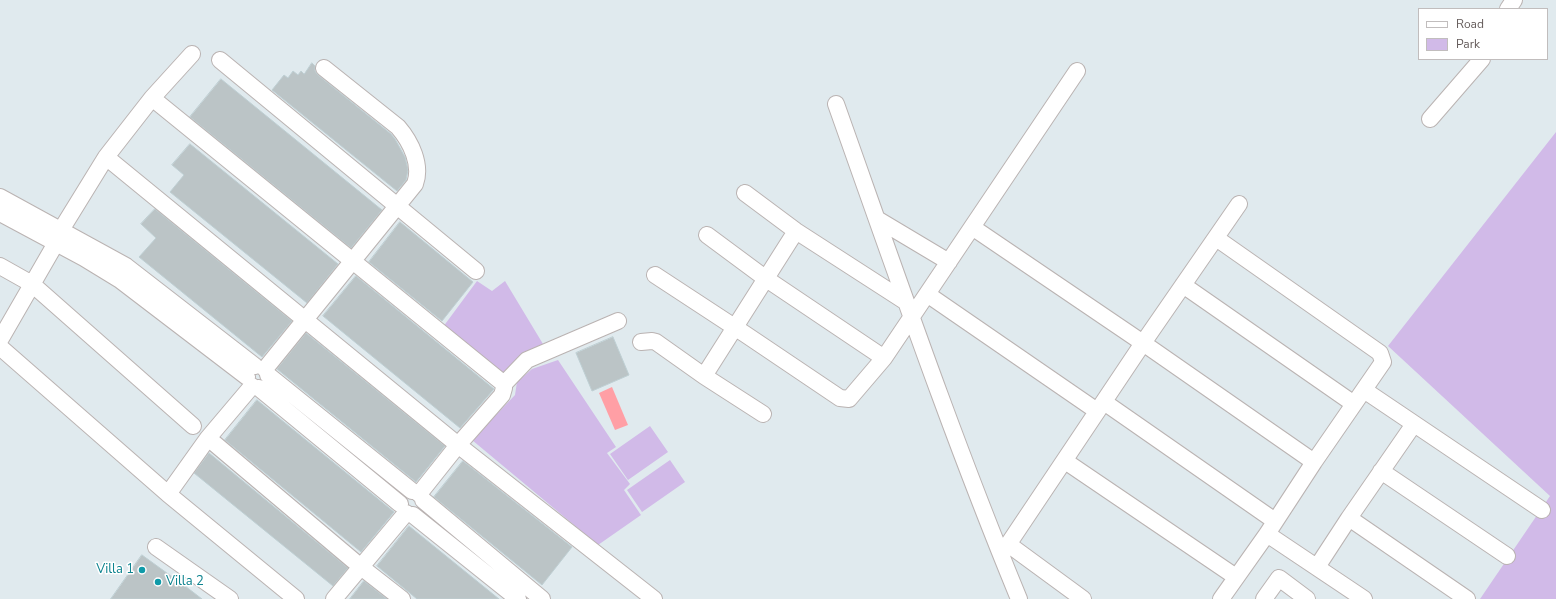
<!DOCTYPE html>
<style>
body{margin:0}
#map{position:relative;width:1556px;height:599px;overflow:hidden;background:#e0eaee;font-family:"Nunito Sans",sans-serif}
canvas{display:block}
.legend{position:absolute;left:1418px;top:8px;width:130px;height:52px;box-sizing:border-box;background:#fff;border:1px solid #c1bdbd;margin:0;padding:5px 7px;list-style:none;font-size:12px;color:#635a59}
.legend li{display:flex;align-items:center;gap:8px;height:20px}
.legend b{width:20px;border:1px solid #c1bdbd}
</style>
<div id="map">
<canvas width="1556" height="599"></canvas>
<ul class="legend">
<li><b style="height:5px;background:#fff"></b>Road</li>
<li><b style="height:11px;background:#d1bae8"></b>Park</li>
</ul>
</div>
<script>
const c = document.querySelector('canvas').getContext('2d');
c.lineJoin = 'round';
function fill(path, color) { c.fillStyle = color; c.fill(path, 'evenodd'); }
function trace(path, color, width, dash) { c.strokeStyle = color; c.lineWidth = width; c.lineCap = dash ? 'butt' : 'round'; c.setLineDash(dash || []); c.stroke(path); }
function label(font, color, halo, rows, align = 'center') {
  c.font = font + ' "Nunito Sans",sans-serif'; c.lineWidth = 3; c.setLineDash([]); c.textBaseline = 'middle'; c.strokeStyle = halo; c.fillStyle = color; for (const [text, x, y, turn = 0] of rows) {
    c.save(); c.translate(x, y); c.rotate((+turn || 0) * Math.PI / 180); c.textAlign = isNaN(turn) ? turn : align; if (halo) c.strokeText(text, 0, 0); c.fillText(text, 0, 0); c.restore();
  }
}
fill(new Path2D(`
 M1556 132V599H1480L1550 496 1388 346Z
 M477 281 492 291 505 281 543 344 519 356 503 374 443 327Z
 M558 360 616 447 607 453 630 484 624 490 641 515 598 545 472 440 515 395 517 382 532 369Z
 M650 426 668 452 628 480 610 454Z
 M670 460 685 482 642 512 627 490Z`), '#d1bae8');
fill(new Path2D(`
 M612 387 628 425 615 430 599 393Z`), '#ff9fa5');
const building = new Path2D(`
 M312 63 315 66V71L318 75 391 134 395 139 405 157 408 170 406 180 397 191 272 90 284 75 288 78 293 71 298 75 301 71 304 74Z
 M221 79 382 210 351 248 190 117Z
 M190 144 338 264 307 303 170 192 184 175 172 165Z
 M155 209 292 321 262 357 139 257 156 238 141 224Z
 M400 222 473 282 442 321 369 262Z
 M356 276 494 389 460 428 323 316Z
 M306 333 445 446 416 482 277 369Z
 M613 337 629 375 592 391 576 353Z
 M257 400 394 512 361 552 225 440Z
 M209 453 348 568 333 586 194 473Z
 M463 461 572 547 542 585 434 497Z
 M409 526 499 599H417L377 566Z
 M142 555 189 589 202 599H111Z
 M364 581 387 599H350Z`);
fill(building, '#bbc4c6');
trace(building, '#becfd3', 1);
const minor = new Path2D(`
 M1508 9 1514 0
 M220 60 476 271
 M152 98 504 384V388L502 395 458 445 419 494
 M836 104C895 270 952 437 1019 599
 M1430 119 1482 59
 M106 157 458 445 654 599
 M745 193 796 231 906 302
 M0 197 126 266 255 366
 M0 213 84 258 120 280 247 377
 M877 219 949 262
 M972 227 1143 343 1314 462
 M61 230 106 157 152 98 192 54
 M707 235 765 278 884 358
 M1216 238 1380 353 1383 362 1314 462 1267 534 1221 599
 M0 266 32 284 193 426
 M655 275 745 334 840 398 849 399 884 358 1077 71
 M1183 285 1354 404
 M927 294 1097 411
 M0 340 56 243
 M641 342 652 341 656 342 704 376 763 414
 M0 347 168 494 296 599
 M265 369 415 184C422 165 411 142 398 127L324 68
 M268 375 412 491
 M704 376 796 231
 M504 384 527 360 618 321
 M252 386 208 438 361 567 402 599
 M259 388 400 504
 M1364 390 1542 510
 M1104 402 1275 521
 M1065 461 1236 577
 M1381 471 1507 556
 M168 494 208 438
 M423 500 542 599
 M413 515 518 599
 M1349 518 1467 599
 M1267 534 1364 599
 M1008 544 1083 599
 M156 547 230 599
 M1001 555 1143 343 1239 204
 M1317 567 1349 518 1414 424
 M334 599 406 513
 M1264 599 1279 578 1307 599`);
trace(minor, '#bab3b2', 18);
trace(minor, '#fff', 16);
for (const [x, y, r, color] of [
 [142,570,4,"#0f9aa8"],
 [158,582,4,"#0f9aa8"]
]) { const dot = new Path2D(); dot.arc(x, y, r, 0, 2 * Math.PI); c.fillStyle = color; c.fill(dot); trace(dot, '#fff', 1.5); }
label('13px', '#0d838f', '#fff', [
 ["Villa 1",134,570],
 ["Villa 2",166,582,"left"]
], 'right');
</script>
